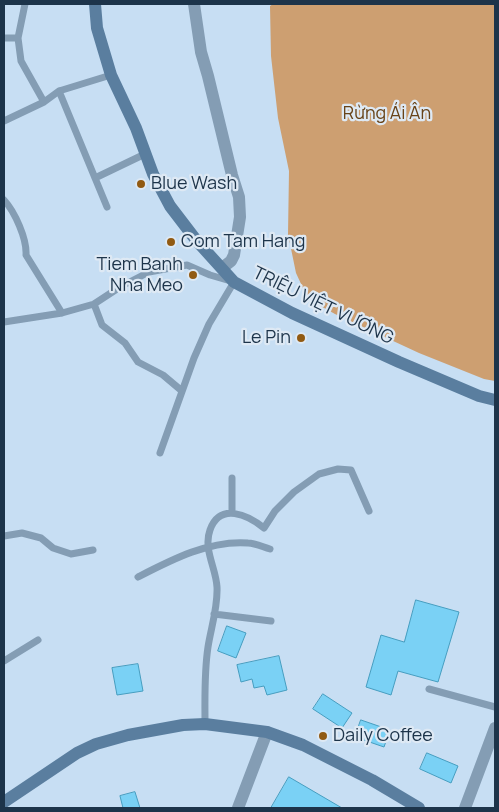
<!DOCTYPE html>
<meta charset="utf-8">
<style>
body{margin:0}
#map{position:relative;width:499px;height:812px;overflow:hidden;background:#c7def3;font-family:Manrope,sans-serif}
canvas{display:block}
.frame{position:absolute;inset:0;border:5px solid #1d344a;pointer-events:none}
</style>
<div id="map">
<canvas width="499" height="812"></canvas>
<div class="frame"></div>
</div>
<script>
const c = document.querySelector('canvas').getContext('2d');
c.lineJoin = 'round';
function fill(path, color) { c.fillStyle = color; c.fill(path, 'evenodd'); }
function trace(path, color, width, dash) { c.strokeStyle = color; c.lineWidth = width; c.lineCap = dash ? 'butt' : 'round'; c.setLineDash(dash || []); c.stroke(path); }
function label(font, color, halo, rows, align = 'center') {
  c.font = font + ' Manrope,sans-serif'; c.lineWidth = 4.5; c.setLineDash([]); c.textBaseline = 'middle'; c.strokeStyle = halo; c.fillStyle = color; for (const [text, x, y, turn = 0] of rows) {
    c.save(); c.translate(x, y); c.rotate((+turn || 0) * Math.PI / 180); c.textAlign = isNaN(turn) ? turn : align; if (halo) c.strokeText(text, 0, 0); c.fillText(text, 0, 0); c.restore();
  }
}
fill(new Path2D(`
 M273 4H495V381L484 379 419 353 335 314 308 299 296 273 288 234 289 171 278 118 271 56 270 6Z`), '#cd9f71');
const building = new Path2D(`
 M416 600 459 612 438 682 398 671 391 695 366 687 381 635 404 642Z
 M227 626 246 633 236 658 218 651Z
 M279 656 287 690 267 695 264 686 254 688 252 679 241 682 237 665Z
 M138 664 143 691 117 695 112 668Z
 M323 694 352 713 342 728 313 709Z
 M361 720 390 730 384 747 355 737Z
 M427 753 458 766 451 783 420 769Z
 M289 777 342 808H271Z
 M135 792 140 808H123L120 796Z`);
fill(building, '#7ad1f5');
trace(building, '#469dbf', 1);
trace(new Path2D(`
 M4 38H18L21 61 44 102
 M18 38 25 4
 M59 91 111 75
 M4 121 44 102 59 91 107 207
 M95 178 145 154
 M4 200C15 212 27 239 26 255L62 313
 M94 304 102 325 125 343 138 362 163 375 182 391
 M4 322 62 313 94 304 120 287 149 272 187 265 210 275 234 282 209 324 194 358 160 453
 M232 513V478
 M4 536 22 533 41 538 53 548 71 554 93 550
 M138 577C171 560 209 540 248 543 255 543 263 547 270 549
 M214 614 271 621
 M4 661 38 640
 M429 689 495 707
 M205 724C205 699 204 673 208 647 211 628 218 607 217 587 216 568 203 549 210 530 220 502 248 515 264 528L275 511 294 492 319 474 338 469 351 470 369 511`), '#849db4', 7);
trace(new Path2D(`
 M194 4 201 52 208 76 232 175 239 197 240 217 234 255 231 261 222 268
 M238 808 267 732
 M465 808 495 728`), '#849db4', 12);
trace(new Path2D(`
 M95 4 97 28 111 75 136 128 153 174 170 206 196 240 234 282 292 313 399 362 479 396 495 400
 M4 802 77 753 96 744 128 735 183 725 205 724 267 732 303 745 372 780 419 808`), '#5a7e9f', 12);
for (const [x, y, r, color] of [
 [141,184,5,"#915a12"],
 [171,242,5,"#915a12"],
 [193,275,5,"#915a12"],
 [301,338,5,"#915a12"],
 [323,736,5,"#915a12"]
]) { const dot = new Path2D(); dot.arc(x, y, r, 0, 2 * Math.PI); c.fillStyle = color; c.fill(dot); trace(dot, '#dee9f4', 2); }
label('18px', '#684318', '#dee9f4', [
 ["Rừng Ái Ân",387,114]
]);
label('18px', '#1d344a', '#dee9f4', [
 ["Blue Wash",151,184],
 ["Com Tam Hang",181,242],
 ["Tiem Banh",183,265,"right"],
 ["Nha Meo",183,286,"right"],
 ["Le Pin",291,338,"right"],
 ["Daily Coffee",333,736]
], 'left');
label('18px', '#1d344a', '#dee9f4', [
 ["TRIỆU VIỆT VƯƠNG",323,306,26]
]);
</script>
